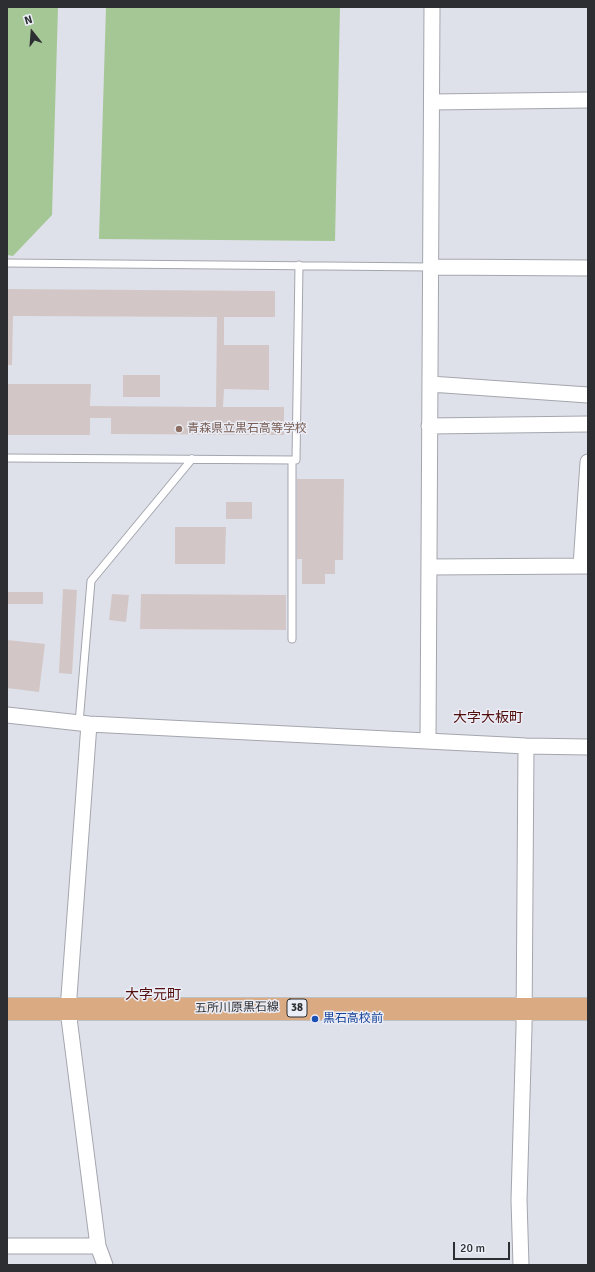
<!DOCTYPE html>
<meta charset="utf-8">
<style>
body{margin:0}
#map{position:relative;width:595px;height:1272px;overflow:hidden;background:#dfe1ea;font-family:Signika,sans-serif}
canvas{display:block}
.frame{position:absolute;inset:0;border:8px solid #2d2e31;pointer-events:none}
.north{position:absolute;left:12px;top:12px;width:40px;height:40px;-webkit-text-stroke:3px #eceef7;paint-order:stroke;rotate:343deg;font-size:11px;font-weight:700;line-height:16px;text-align:center;color:#2d2e31}
.north::after{content:'';display:block;margin:auto;width:14px;height:18px;background:#2d2e31;clip-path:polygon(50% 0,100% 100%,50% 72%,0 100%)}
.scale{position:absolute;left:453px;top:1242px;width:57px;height:18px;box-sizing:border-box;border:2px solid #2d2e31;border-top:0;padding-left:5px;font-size:12px;line-height:14px;white-space:nowrap;color:#2d2e31;-webkit-text-stroke:3px #eceef7;paint-order:stroke}
</style>
<div id="map">
<canvas width="595" height="1272"></canvas>
<div class="frame"></div>
<div class="north">N</div>
<div class="scale">20 m</div>
</div>
<script>
const c = document.querySelector('canvas').getContext('2d');
c.lineJoin = 'round';
function fill(path, color) { c.fillStyle = color; c.fill(path, 'evenodd'); }
function trace(path, color, width, dash) { c.strokeStyle = color; c.lineWidth = width; c.lineCap = dash ? 'butt' : 'round'; c.setLineDash(dash || []); c.stroke(path); }
function label(font, color, halo, rows, align = 'center') {
  c.font = font + ' Signika,"Noto Sans JP",sans-serif'; c.lineWidth = 3; c.setLineDash([]); c.textBaseline = 'middle'; c.strokeStyle = halo; c.fillStyle = color; for (const [text, x, y, turn = 0] of rows) {
    c.save(); c.translate(x, y); c.rotate((+turn || 0) * Math.PI / 180); c.textAlign = isNaN(turn) ? turn : align; if (halo) c.strokeText(text, 0, 0); c.fillText(text, 0, 0); c.restore();
  }
}
fill(new Path2D(`
 M7 7H58L52 215 13 256 7 255Z
 M106 7H340L335 241 99 239Z`), '#a5c795');
fill(new Path2D(`
 M7 289 275 291V317H224V345H269V390L224 389 223 407H284V435L111 434V418H90V435H7V384H91L90 406 216 407 217 317 13 316 12 365H7Z
 M123 375H160V397H123Z
 M297 479H344L343 560H335V574H325V584H302V559H297Z
 M226 502H252V519H226Z
 M175 527H226L225 564H175Z
 M63 589 77 590 72 674 59 673Z
 M7 592H43V604H7Z
 M112 594 129 595 126 622 109 620Z
 M141 594 286 595V630L140 629Z
 M7 640 45 644 39 692 7 688Z`), '#d2c7c6');
const lane = new Path2D(`
 M7 263 431 267
 M7 458 296 460 299 265
 M292 460V639
 M79 723 91 581 192 459`);
const street = new Path2D(`
 M432 102 588 100
 M431 267 588 268
 M430 384 588 395
 M429 426 588 424
 M581 566 588 462
 M429 567 588 566
 M7 715 89 724 526 746 588 747
 M89 724 68 1010 98 1246 105 1265
 M428 740 432 7
 M7 1246H98
 M521 1265 519 1200 524 1028 526 746`);
const primary = new Path2D(`
 M7 1009H588`);
trace(lane, '#a4a6ae', 9);
trace(street, '#a4a6ae', 17);
trace(primary, '#c0c0c1', 24);
trace(lane, '#fff', 7);
trace(street, '#fff', 15);
trace(primary, '#daaa82', 22);
for (const [x, y, r, color] of [
 [179,429,4,"#8d6e63"],
 [315,1019,4,"#1a4fb4"]
]) { const dot = new Path2D(); dot.arc(x, y, r, 0, 2 * Math.PI); c.fillStyle = color; c.fill(dot); trace(dot, '#eceef7', 1.5); }
for (const [x, y, w] of [
 [297,1008,20]
]) { const box = new Path2D(); box.roundRect(x - w / 2, y - 9, w, 18, 3); c.fillStyle = '#eceef7'; c.fill(box); trace(box, '#2d2e31', 1); }
label('bold 11px', '#2d2e31', null, [
 ["38",297,1008]
]);
label('12px', '#785e54', '#eceef7', [
 ["青森県立黒石高等学校",187,429]
], 'left');
label('12px', '#2d2e31', '#eceef7', [
 ["五所川原黒石線",237,1008,-1]
]);
label('12px', '#164399', '#eceef7', [
 ["黒石高校前",323,1019]
], 'left');
label('14px', '#510d0b', '#eceef7', [
 ["大字大板町",488,718],
 ["大字元町",153,995]
]);
</script>
